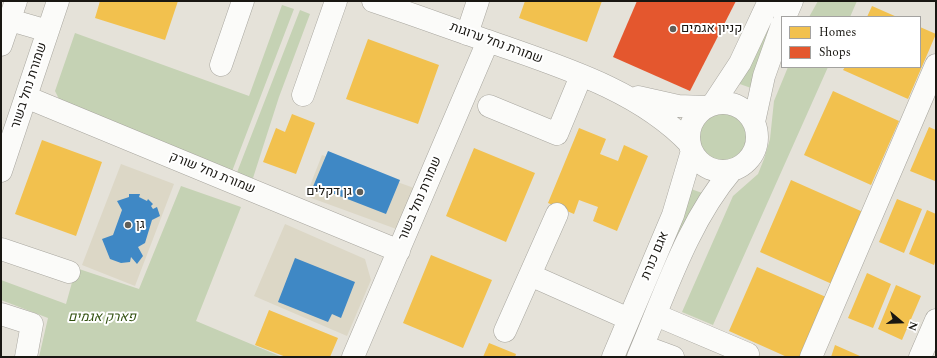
<!DOCTYPE html>
<meta charset="utf-8">
<style>
body{margin:0}
#map{position:relative;width:937px;height:358px;overflow:hidden;background:#e5e2d9;font-family:Spectral,serif}
canvas{display:block}
.frame{position:absolute;inset:0;border:2px solid #191712;pointer-events:none}
.legend{position:absolute;left:781px;top:16px;width:140px;height:52px;box-sizing:border-box;background:#fff;border:1px solid #a3a2a0;margin:0;padding:5px 7px;list-style:none;font-size:12px;color:#191712}
.legend li{display:flex;align-items:center;gap:8px;height:20px}
.legend b{width:20px;border:1px solid #a3a2a0}
.north{position:absolute;left:881px;top:302px;width:40px;height:40px;-webkit-text-stroke:3px #fff;paint-order:stroke;rotate:109deg;font-size:11px;font-weight:700;line-height:16px;text-align:center;color:#191712}
.north::after{content:'';display:block;margin:auto;width:14px;height:18px;background:#191712;clip-path:polygon(50% 0,100% 100%,50% 72%,0 100%)}
</style>
<div id="map">
<canvas width="937" height="358"></canvas>
<div class="frame"></div>
<ul class="legend">
<li><b style="height:11px;background:#f2c14e"></b>Homes</li>
<li><b style="height:11px;background:#e4572e"></b>Shops</li>
</ul>
<div class="north">N</div>
</div>
<script>
const c = document.querySelector('canvas').getContext('2d');
c.lineJoin = 'round';
function fill(path, color) { c.fillStyle = color; c.fill(path, 'evenodd'); }
function trace(path, color, width, dash) { c.strokeStyle = color; c.lineWidth = width; c.lineCap = dash ? 'butt' : 'round'; c.setLineDash(dash || []); c.stroke(path); }
function label(font, color, halo, rows, align = 'center') {
  c.font = font + ' Spectral,Heebo,serif'; c.lineWidth = 4; c.setLineDash([]); c.textBaseline = 'middle'; c.strokeStyle = halo; c.fillStyle = color; for (const [text, x, y, turn = 0] of rows) {
    c.save(); c.translate(x, y); c.rotate((+turn || 0) * Math.PI / 180); c.textAlign = isNaN(turn) ? turn : align; if (halo) c.strokeText(text, 0, 0); c.fillText(text, 0, 0); c.restore();
  }
}
fill(new Path2D(`
 M322 155 414 188 399 230 306 196Z
 M121 164 174 184 135 286 82 265Z
 M285 224 365 259 371 280 347 336 254 296Z`), '#dcd7c6');
fill(new Path2D(`
 M778 1H784L751 88 737 83Z
 M818 1H857L850 17H809Z
 M282 5 294 9 231 174 65 111 55 91 75 33 249 96Z
 M300 10 310 14 279 97 253 178 236 175Z
 M788 67H828L713 325 682 312 733 196 758 174 764 159 770 139 774 101Z
 M694 137a27 27 0 1 1 54 0a27 27 0 1 1-54 0Z
 M181 186 241 207 196 321 282 357H39L48 318 1 300V280L66 304 76 268 139 289Z
 M691 189 705 194 631 357H625Z`), '#c5d2b4');
fill(new Path2D(`
 M100 1H178L165 40 95 18Z
 M525 1H602L587 42 519 18Z
 M872 6 897 17H867Z
 M920 27 936 34 908 99 843 70 845 67H920Z
 M368 39 439 65 418 124 346 99Z
 M833 91 899 121 871 185 804 155Z
 M292 114 315 123 296 174 263 162 276 128 285 132Z
 M929 127 936 130 935 181 910 171Z
 M579 128 606 139 600 154 618 161 624 145 648 156 617 231 593 221 598 207 579 200 574 214 548 203Z
 M42 140 102 162 76 236 15 214Z
 M474 148 535 173 506 242 446 216Z
 M791 180 863 212 832 284 760 252Z
 M897 199 922 209 904 253 879 242Z
 M927 210 936 214V259L934 265 909 254Z
 M431 255 492 280 463 348 403 323Z
 M757 267 826 297 800 357H787L729 331Z
 M867 273 891 284 873 328 848 318Z
 M896 285 921 296 902 340 878 329Z
 M269 310 338 338 330 357H286L255 345Z
 M489 343 516 354 515 357H483Z
 M835 345 860 356V357H831Z`), '#f2c14e');
fill(new Path2D(`
 M637 1H736L690 91 613 57Z`), '#e4572e');
fill(new Path2D(`
 M328 151 400 180 386 214 332 193 331 196 312 189Z
 M129 194H140L139 197 147 201 148 199 153 204 151 206 153 209 157 207 160 216 152 220 145 243 138 247 143 256 137 264 131 257 130 262 121 263 110 259 102 239 113 235 122 210 117 201 129 197Z
 M295 258 355 282 341 318 332 314 328 322 278 302Z`), '#3f88c5');
const minor = new Path2D(`
 M373 1C412 14 450 28 488 41 558 66 638 89 690 144
 M785 17 792 1
 M10 20 48 31
 M467 34 478 1
 M1 45 16 1
 M221 65 243 1
 M303 95 336 1
 M26 97 399 251
 M638 97 678 106 706 107
 M689 137a34 34 0 1 1 68 0a34 34 0 1 1-68 0Z
 M713 104 740 63 769 1
 M489 106 557 134 581 76
 M754 122 764 76 782 25
 M1 171 58 1
 M1 249 69 272
 M530 275 629 319
 M1 314 32 324 26 357
 M656 315 748 354
 M505 331 557 214
 M643 346 673 357
 M353 357 488 41
 M613 357 673 215 692 151
 M638 357C665 294 687 223 732 170
 M811 357 936 65
 M920 357 936 320`);
trace(minor, '#a8a69f', 23);
trace(minor, '#fbfbf9', 22);
for (const [x, y, r, color] of [
 [673,29,4,"#605e58"],
 [360,192,4,"#605e58"],
 [128,225,4,"#605e58"]
]) { const dot = new Path2D(); dot.arc(x, y, r, 0, 2 * Math.PI); c.fillStyle = color; c.fill(dot); trace(dot, '#fff', 1.5); }
label('13px', '#191712', '#fff', [
 ["קניון אגמים",681,29],
 ["גן דקלים",352,192,"right"],
 ["גן",136,225]
], 'left');
label('13px', '#191712', '#fff', [
 ["שמורת נחל ערוגות",496,44,20],
 ["שמורת נחל בשור",30,86,-72],
 ["שמורת נחל שורק",212,174,22],
 ["שמורת נחל בשור",421,199,-67],
 ["אגם כנרת",656,256,-67]
]);
label('italic 13px', '#325110', '#fff', [
 ["פארק אגמים",102,318]
]);
</script>
